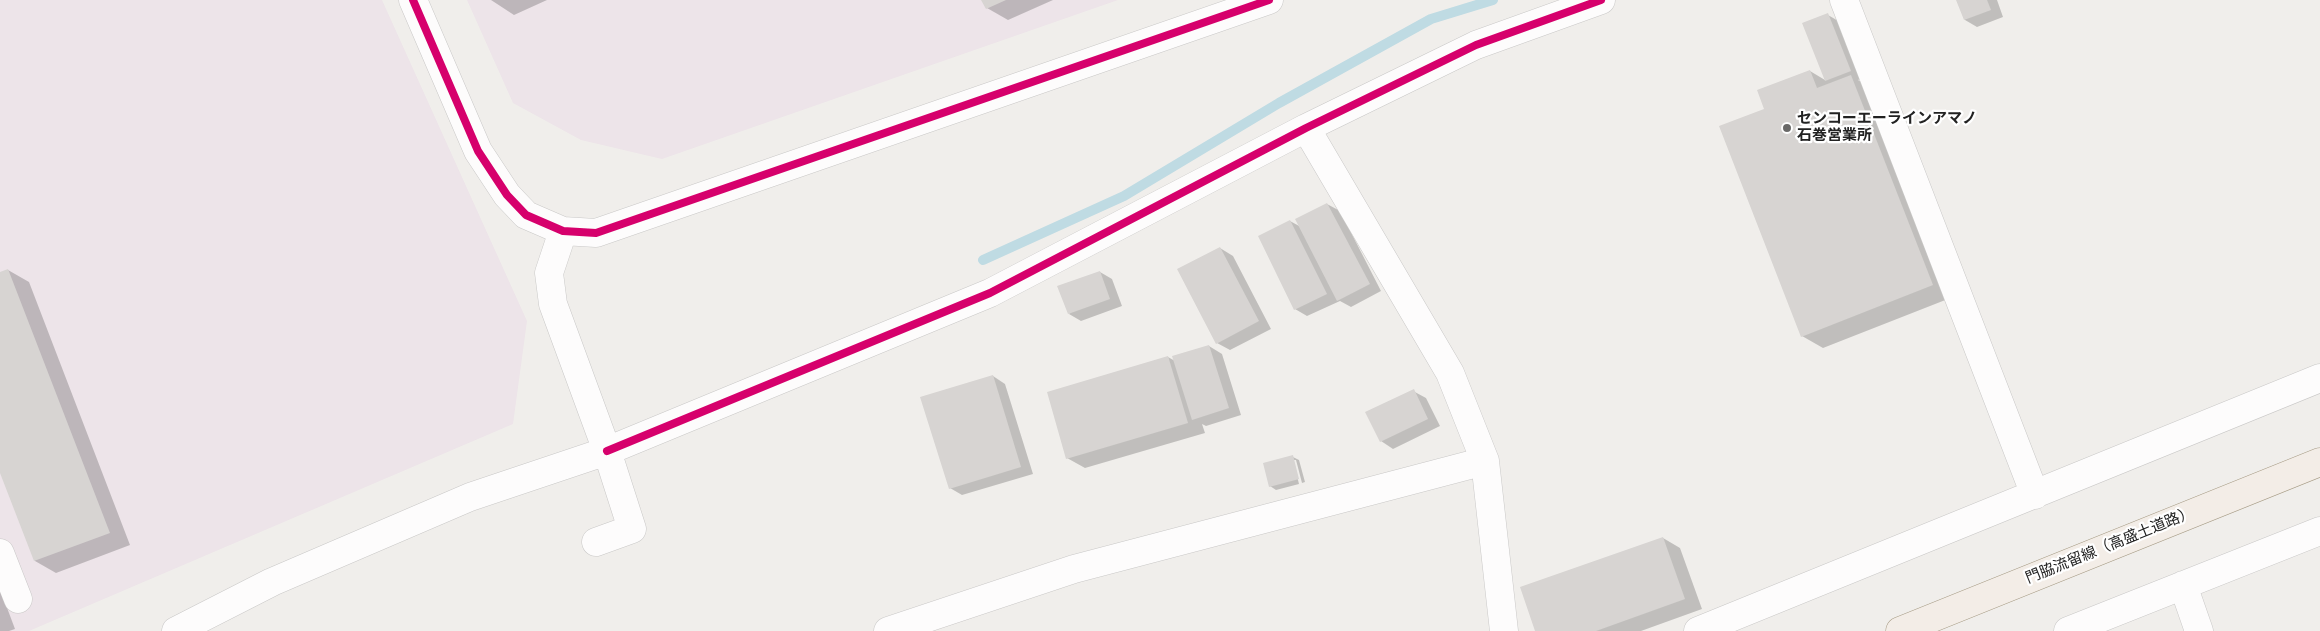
<!DOCTYPE html>
<meta charset="utf-8">
<style>
body{margin:0}
canvas{display:block;background:#f0eeeb}
</style>
<canvas width="2320" height="631"></canvas>
<script>
const c = document.querySelector('canvas').getContext('2d');
c.lineJoin = 'round';
function fill(path, color) { c.fillStyle = color; c.fill(path, 'evenodd'); }
function trace(path, color, width, dash) { c.strokeStyle = color; c.lineWidth = width; c.lineCap = dash ? 'butt' : 'round'; c.setLineDash(dash || []); c.stroke(path); }
function label(font, color, halo, rows, align = 'center') {
  c.font = font + ' "Varela Round","Noto Sans JP",sans-serif'; c.lineWidth = 4.5; c.setLineDash([]); c.textBaseline = 'middle'; c.strokeStyle = halo; c.fillStyle = color; for (const [text, x, y, turn = 0] of rows) {
    c.save(); c.translate(x, y); c.rotate((+turn || 0) * Math.PI / 180); c.textAlign = isNaN(turn) ? turn : align; if (halo) c.strokeText(text, 0, 0); c.fillText(text, 0, 0); c.restore();
  }
}
fill(new Path2D(`
 M0 0H382L527 321 513 424 29 631H0Z
 M467 0H1118L662 159 581 140 513 103Z`), '#ede4e9');
fill(new Path2D(`
 M491 0H547L514 15Z
 M983 0H1053L1008 20 987 8Z
 M1958 0H1997L2003 17 1977 27 1965 20Z
 M1828 15 1840 22 1863 78 1858 80 1873 89 1953 297 1823 348 1802 336 1766 109 1810 71 1825 80Z
 M1327 204 1340 211 1381 291 1351 307 1340 301 1307 316 1295 309 1290 221 1301 227Z
 M1220 248 1233 256 1271 329 1230 350 1217 343Z
 M8 270 29 282 130 545 56 573 35 561 0 469V273Z
 M1100 272 1112 279 1122 306 1081 321 1069 314Z
 M1209 346 1222 354 1241 415 1206 426 1202 424 1205 433 1085 468 1067 458 1168 357 1175 361Z
 M993 376 1005 384 1033 474 962 495 950 488Z
 M1413 391 1426 398 1440 426 1393 449 1381 441Z
 M1293 457 1299 460 1305 482 1302 483 1296 460H1293L1299 484 1276 490 1270 486Z
 M1663 538 1680 548 1702 609 1641 631H1537Z
 M0 589 15 629 9 631H0Z`), '#0003');
trace(new Path2D(`
 M983 260 1124 196 1279 103 1431 19 1493 0`), '#bfdbe3', 10);
fill(new Path2D(`
 M981 0H1006L986 9Z
 M1956 0H1987L1991 10 1964 20Z
 M1828 13 1851 71 1825 81 1802 23Z
 M1810 70 1817 88 1851 75 1933 285 1801 337 1719 126 1764 109 1757 90Z
 M1327 203 1370 284 1337 301 1295 219Z
 M1290 220 1327 294 1294 310 1258 236Z
 M1220 247 1259 321 1216 344 1177 269Z
 M8 269 110 533 34 561 0 473V272Z
 M1100 271 1110 299 1068 314 1057 286Z
 M1209 345 1229 408 1192 420 1172 356Z
 M1168 356 1188 423 1066 459 1047 392Z
 M993 375 1021 467 949 489 920 397Z
 M1414 389 1428 419 1380 442 1365 412Z
 M1293 455 1299 479 1269 487 1263 463Z
 M1663 537 1685 599 1596 631H1535L1520 587Z`), '#d7d4d2');
const minor = new Path2D(`
 M413 0 478 151 507 195 526 215 563 231 596 233 1269 0
 M1844 0 2035 495
 M1306 128 1450 373 1485 461 1504 631
 M596 542 632 529 607 451 990 293 1306 128 1476 45 1601 0
 M0 553 18 599
 M2183 585 2199 631
 M176 631 272 582 470 497 607 451 553 304 549 273 563 231
 M888 631 1074 569 1485 461
 M1698 631 2320 378
 M2068 631 2320 531`);
const major = new Path2D(`
 M1900 631 2320 462`);
trace(minor, '#c9c8c7', 29);
trace(major, '#a79c86', 29);
trace(minor, '#fdfcfc', 28);
trace(major, '#f3ede7', 28);
trace(new Path2D(`
 M413 0 478 151 507 195 526 215 563 231 596 233 1269 0
 M607 451 990 293 1306 128 1476 45 1601 0`), '#d6006c', 8);
for (const [x, y, r, color] of [
 [1787,128,5,"#6a6968"]
]) { const dot = new Path2D(); dot.arc(x, y, r, 0, 2 * Math.PI); c.fillStyle = color; c.fill(dot); trace(dot, '#fff', 2); }
label('bold 15px', '#222', '#fff', [
 ["センコーエーラインアマノ",1797,119],
 ["石巻営業所",1797,136]
], 'left');
label('15px', '#222', '#fff', [
 ["門脇流留線（高盛土道路）",2110,546,-22]
]);
</script>
